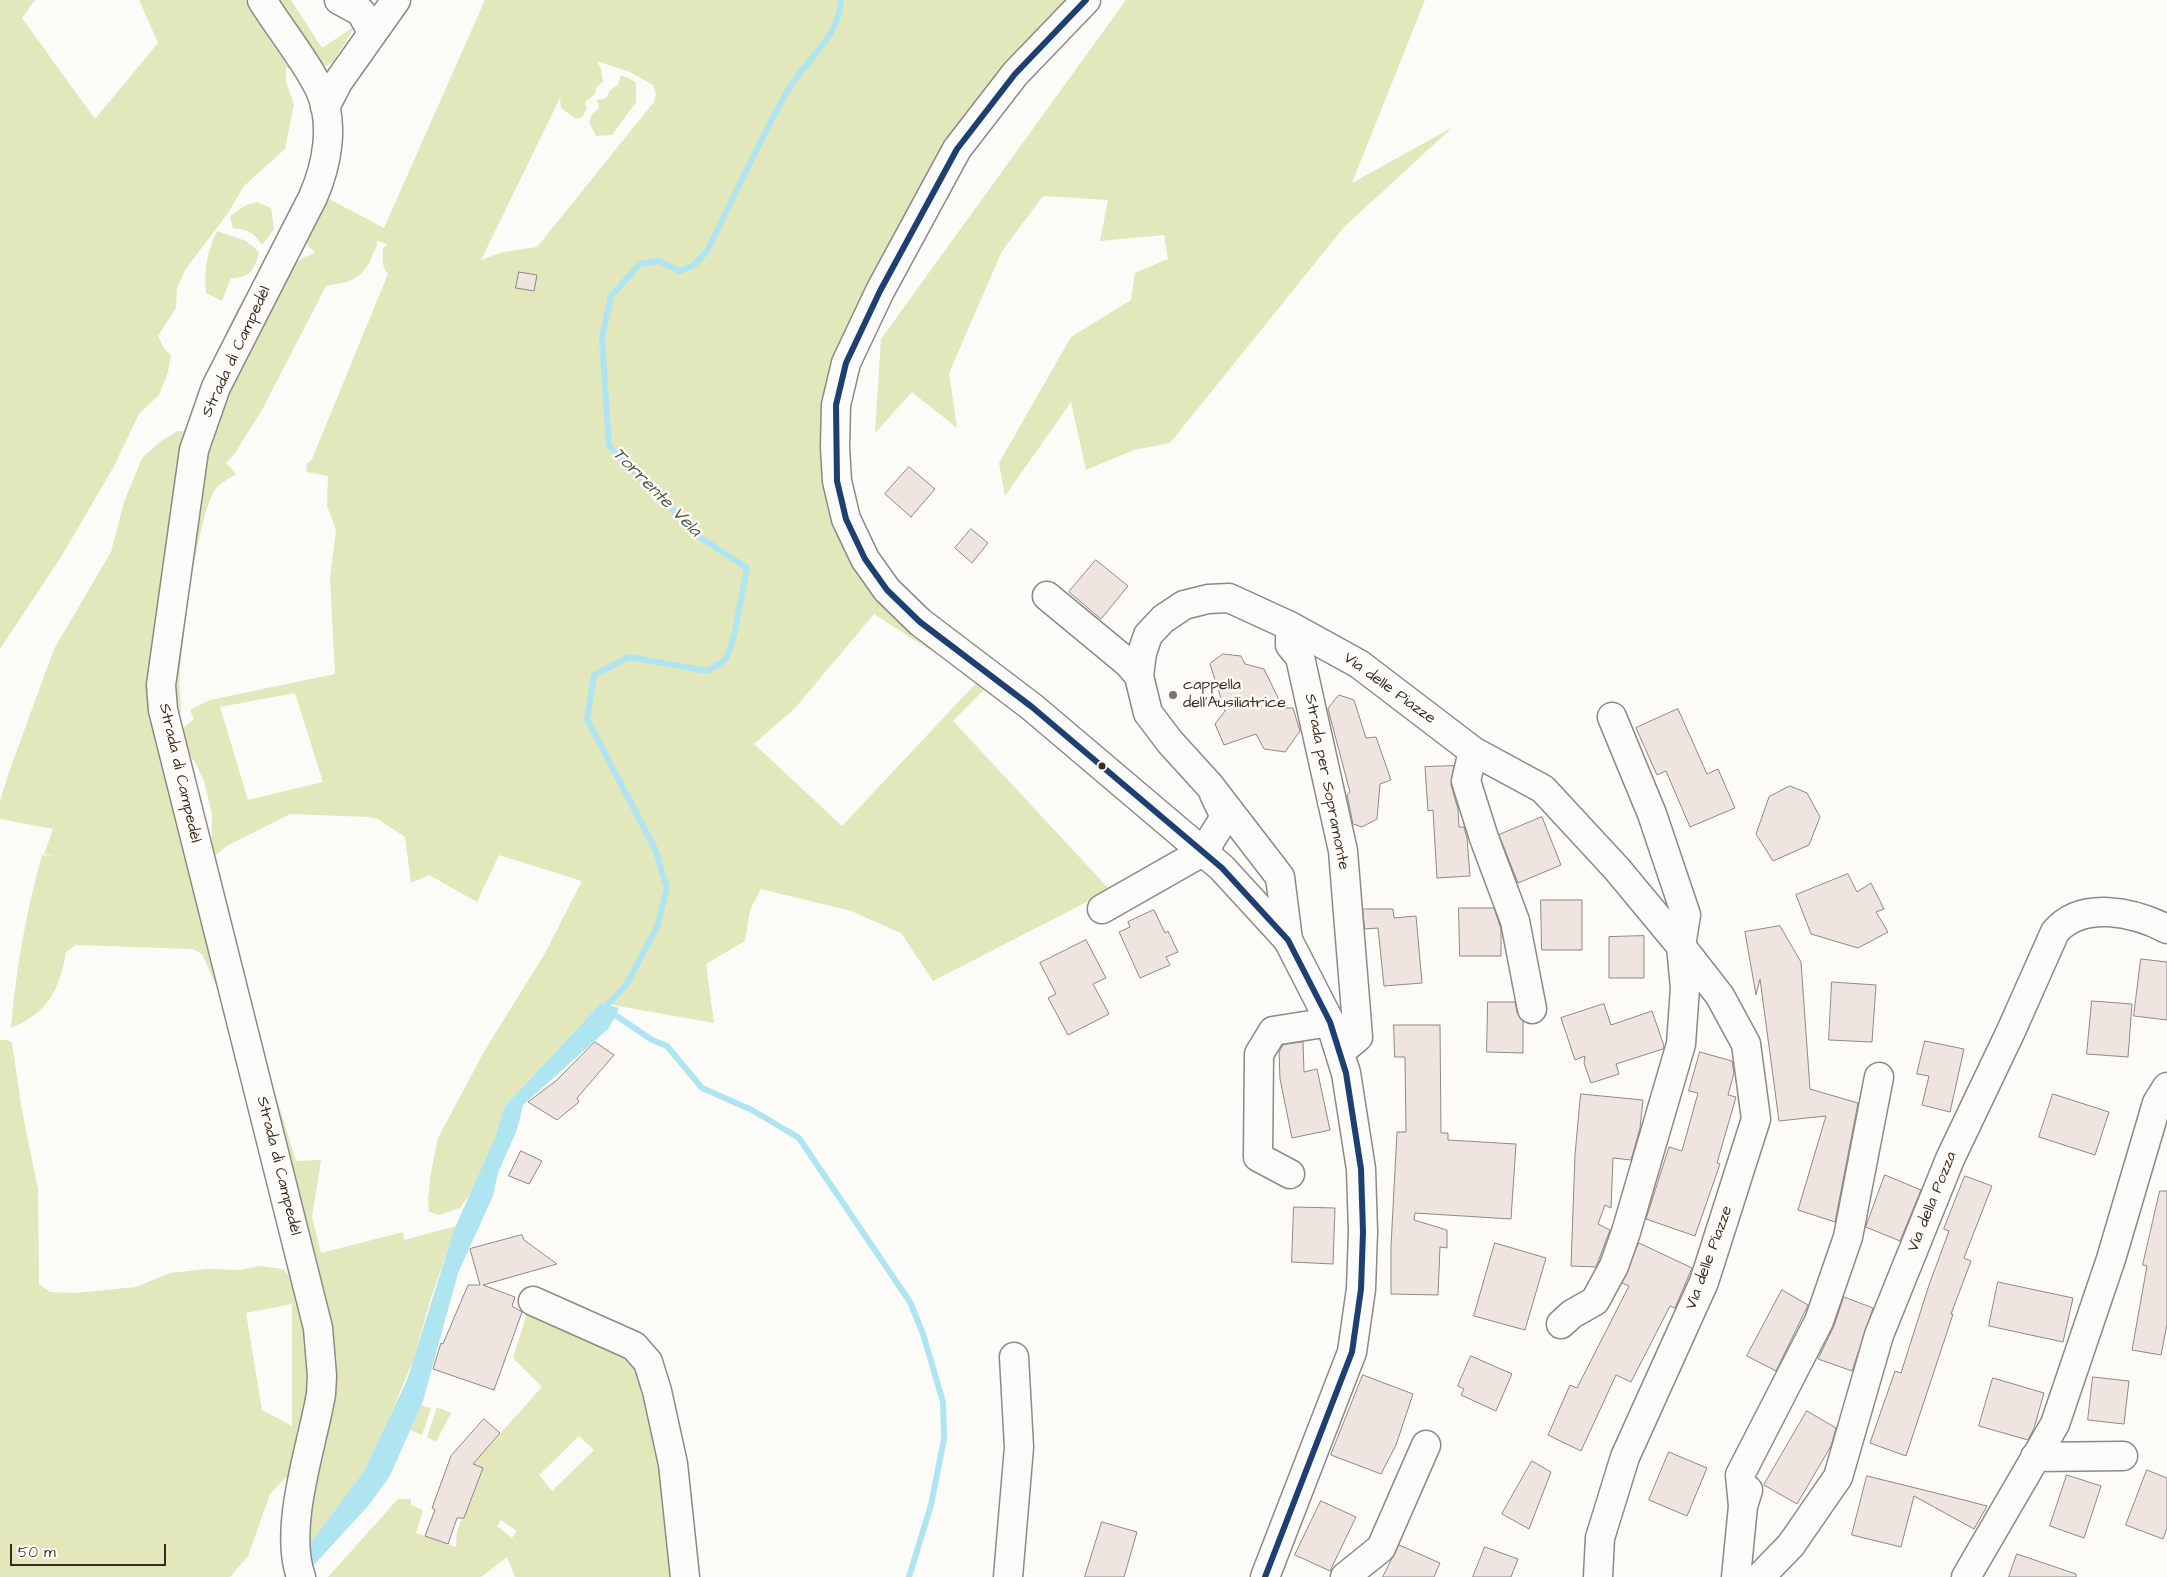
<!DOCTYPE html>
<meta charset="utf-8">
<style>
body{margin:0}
#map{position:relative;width:2167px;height:1577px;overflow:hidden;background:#fcfbf8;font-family:"Architects Daughter",sans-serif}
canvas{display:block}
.scale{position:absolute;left:10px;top:1544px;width:156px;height:22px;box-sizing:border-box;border:2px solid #3b2a1e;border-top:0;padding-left:6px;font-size:15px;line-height:18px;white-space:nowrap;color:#3b2a1e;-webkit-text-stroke:4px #fdfcf7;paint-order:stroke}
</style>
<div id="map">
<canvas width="2167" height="1577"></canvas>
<div class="scale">50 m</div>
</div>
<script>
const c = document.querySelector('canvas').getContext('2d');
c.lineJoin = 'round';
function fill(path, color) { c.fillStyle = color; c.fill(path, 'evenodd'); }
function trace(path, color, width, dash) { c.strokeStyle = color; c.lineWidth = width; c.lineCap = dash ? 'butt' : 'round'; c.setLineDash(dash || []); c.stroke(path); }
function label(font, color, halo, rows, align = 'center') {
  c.font = font + ' "Architects Daughter",sans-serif'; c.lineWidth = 5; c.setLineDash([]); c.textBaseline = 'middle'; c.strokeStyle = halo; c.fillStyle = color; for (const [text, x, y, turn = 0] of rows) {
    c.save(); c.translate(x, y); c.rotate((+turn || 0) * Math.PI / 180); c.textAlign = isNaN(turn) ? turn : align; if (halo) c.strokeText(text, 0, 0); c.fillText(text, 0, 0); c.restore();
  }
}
fill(new Path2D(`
 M0 0H35L22 18 95 119 158 43 139 0H246L291 70 286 67V82L294 104 285 149 244 186 228 213 185 270 177 289 176 308 158 336 164 348 171 355 168 372 159 395 139 414 113 468 61 557 0 649Z
 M279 0H291L322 48 355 26 333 62 327 66 322 64Z
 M485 0H1068L969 110 955 131C923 198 891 265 858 332 850 351 826 390 823 408 812 470 831 542 871 589L988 686 953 721 1110 890 933 981 901 933 851 911 761 889 750 910 745 941 706 964 714 1023 601 1003 504 1107 496 1135 471 1192 460 1208 439 1215 429 1212 428 1200 431 1172 438 1138 485 1050 544 955 582 881 499 855 477 902 429 875 411 883 405 837 378 819 368 817 290 814 225 847 211 860 212 815 204 781 195 762 184 748 182 734 184 727 194 719 190 710 210 700 335 674 330 578 336 530 327 506 328 476 307 472 306 465 312 459 388 274C382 268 382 257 383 248L388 244 377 241C377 249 373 252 371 259 361 281 348 282 326 286L262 410 235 453 226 463 236 474C230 478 222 482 217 487 197 511 183 638 180 674 178 688 184 711 178 722L174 689 204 457 219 410 290 269 302 258 315 253 303 240 329 199 384 228ZM597 61 630 72 653 85 656 94 654 102 537 247 503 252 481 260 560 98 561 108 576 119 582 117 587 109 585 102 595 94 596 87 603 82 601 69ZM874 614 978 681 842 826 754 744 796 707ZM295 693 323 782 248 800 220 707Z
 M1126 0H1425L1352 183 1453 127 1344 227 1170 443 1134 450 1086 470 1071 402 1005 496 999 463 1071 337 1131 300 1135 273 1168 259 1164 235 1100 241 1108 200 1043 196 1002 251 949 373 957 428 912 392 875 433 881 339Z
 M621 75 636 82V102L612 135 596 136 589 122 592 114 599 108 597 100 606 98 610 90 618 85Z
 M257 202 271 208 274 229 262 245C254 232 248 230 233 228L230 216 246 205Z
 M292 216 168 548 181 834 184 856 220 995 202 954 193 949 76 945 66 952C60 990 47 1013 11 1028 16 969 26 912 42 855L54 856 44 854 53 829 0 819V801L9 772 54 649 111 552 124 502 142 458 161 441 178 431H185L209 369 236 312Z
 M217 231 246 241 259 252C255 269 250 278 231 278L222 301 206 293C204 269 207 252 217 231Z
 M0 1040H7L12 1043 22 1111 38 1189 39 1284 50 1292 75 1293 136 1287 170 1273 207 1269 241 1270 259 1266 283 1269C295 1280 296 1292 300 1307 316 1370 304 1419 293 1481L285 1478 270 1494 248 1556 230 1577H0ZM292 1304V1426L262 1410 246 1313Z
 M264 1057 296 1161 321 1160 312 1217 321 1253 403 1232 404 1240 456 1226 430 1301 414 1358 388 1421 364 1471 308 1546 309 1513 324 1440Z
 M528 1310 623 1345 645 1375 679 1577H515L507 1557 481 1577H328L398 1499H411V1505L423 1510 416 1533 456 1547 457 1531 483 1468 473 1464 542 1387 513 1358ZM579 1436 594 1450 552 1491 539 1475ZM501 1520 517 1531 512 1538 497 1526Z
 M421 1405 431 1408 422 1435 410 1430Z
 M437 1407 451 1413 436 1442 427 1437Z`), '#e2e7bc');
fill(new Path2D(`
 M601 1003 619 1008 609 1028 523 1105 517 1130 498 1173 493 1196 458 1273 423 1401 390 1476 368 1506 312 1567 308 1546 364 1471 407 1380 454 1230 496 1135 504 1107Z`), '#afe5f0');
trace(new Path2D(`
 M602 1010 626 985 657 927 667 888 655 849 587 719 594 675 629 657 708 671 726 659 734 636 747 568 698 536 609 446 602 338 611 296 640 264 658 261 680 271 694 265 707 251C734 198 758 142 788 90 806 59 839 38 841 0
 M608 1010 652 1040 667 1046 702 1088 752 1110 799 1138 910 1302 923 1334 943 1402 944 1439 931 1505 909 1577`), '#afe5f0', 6);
const building = new Path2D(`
 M519 272 537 275 534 291 516 288Z
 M909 467 935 489 911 517 885 494Z
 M971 529 988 543 972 563 955 548Z
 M1096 560 1128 586 1101 619 1069 592Z
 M1223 654 1241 656 1245 664 1264 669 1283 708H1293L1300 731 1285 752 1264 749 1256 734 1224 745 1215 724 1225 711 1210 664Z
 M1339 695 1354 700 1366 738 1376 737 1391 780 1380 784 1377 819 1362 827 1353 824 1347 795 1350 792 1328 709Z
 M1678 709 1707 774 1718 769 1735 808 1690 827 1666 771 1657 775 1636 728Z
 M1454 766 1451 785 1458 809 1459 827H1464L1467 838 1470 876 1437 878 1433 810 1428 811 1425 767Z
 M1790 786 1807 793 1820 817 1809 845 1773 861 1756 834 1769 797Z
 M1542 817 1561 865 1518 883 1499 835Z
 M1848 874 1857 892 1871 883 1884 909 1876 912 1888 932 1858 948 1811 934 1796 895Z
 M1541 900H1582V950H1542Z
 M1459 908H1494L1501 929V956H1460Z
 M1363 909H1393L1394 918 1416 916 1422 983 1384 986 1378 928 1365 929Z
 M1154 910 1165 933 1168 931 1178 952 1166 957 1170 965 1140 978 1119 932 1130 927 1128 922Z
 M1780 926 1801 962 1810 1089 1858 1103 1835 1222 1798 1210 1826 1116 1779 1121 1760 979 1756 995 1745 932Z
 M1644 936V978H1609V937Z
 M1086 940 1106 978 1093 984 1109 1014 1068 1035 1048 998 1056 994 1040 963Z
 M2141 959 2167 962V1020L2134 1016Z
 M1832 982 1876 985 1872 1042 1829 1040Z
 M2092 1001 2132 1004 2128 1057 2087 1054Z
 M1488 1002H1515L1517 1012 1523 1021V1053L1487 1052Z
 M1604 1004 1611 1025 1652 1011 1664 1046 1663 1049 1616 1064 1619 1074 1591 1083 1584 1063 1585 1056 1575 1060 1561 1018Z
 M1394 1025H1440L1441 1133H1448V1140L1516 1144 1511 1219 1415 1213 1414 1220 1447 1230V1248L1440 1247 1438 1295 1391 1294V1246L1397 1132H1406L1405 1057H1395Z
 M1925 1041 1964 1049 1950 1112 1922 1105 1929 1076 1917 1074Z
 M595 1042 614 1055 577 1098 579 1102 557 1120 528 1102 557 1080Z
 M1303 1042 1304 1072 1317 1069 1330 1130 1292 1138 1280 1079 1279 1052 1283 1045Z
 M1700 1052 1732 1061 1734 1073 1728 1095 1736 1097 1717 1163 1720 1164 1695 1236 1646 1219 1669 1147 1682 1151 1698 1093 1689 1091Z
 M1581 1094 1643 1100 1640 1128 1631 1160 1613 1158 1611 1208 1605 1205 1598 1224 1610 1230 1596 1267 1571 1266 1575 1155Z
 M2053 1094 2109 1112 2095 1155 2039 1137Z
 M521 1151 542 1161 529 1184 509 1176Z
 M1885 1175 1921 1190 1900 1241 1866 1227Z
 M1965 1176 1992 1186 1964 1258 1971 1261 1951 1314H1953L1906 1456 1870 1443 1895 1371 1901 1373 1929 1285 1949 1231 1944 1229Z
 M2160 1191H2167V1324L2161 1355 2132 1350 2147 1266 2143 1265Z
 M1294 1207 1335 1208 1333 1264 1292 1262Z
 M522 1235 524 1240 557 1264 483 1285 515 1297 512 1306 522 1312 494 1390 433 1369 441 1343 443 1344 468 1285H480L470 1249Z
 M1495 1243 1546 1258 1525 1330 1474 1316Z
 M1639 1243 1692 1268 1675 1308 1670 1306 1631 1382 1616 1375 1581 1451 1548 1435 1570 1385 1577 1388 1629 1286 1622 1283Z
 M1998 1282 2073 1298 2063 1342 1989 1326Z
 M1782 1290 1808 1305 1776 1371 1747 1356Z
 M1844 1297 1873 1308 1852 1371 1818 1359 1834 1326Z
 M1471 1356 1512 1374 1496 1411 1461 1395 1464 1389 1458 1386Z
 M1363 1375 1413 1394 1396 1445 1381 1474 1331 1455Z
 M2093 1377 2129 1381 2124 1424 2088 1420Z
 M1993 1378 2044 1393 2034 1428 2028 1440 1979 1426Z
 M1807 1411 1836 1428 1831 1446 1797 1504 1764 1485Z
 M484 1419 500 1433 473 1464 483 1468 464 1518H457L448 1544 425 1536 435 1510 432 1508 451 1456Z
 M1669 1452 1707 1468 1687 1516 1649 1500Z
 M1532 1461 1551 1472 1529 1529 1502 1514Z
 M2147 1470 2167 1478V1528L2163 1539 2126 1525Z
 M2067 1475 2101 1486 2084 1538 2050 1526Z
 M1867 1476 1948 1496 1987 1506 1974 1529 1914 1496 1901 1547 1852 1535Z
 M1321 1501 1356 1517 1330 1571 1295 1555Z
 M1102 1522 1137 1532 1124 1577H1085Z
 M1399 1545 1440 1563 1434 1577H1383Z
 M1485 1547 1518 1559 1511 1577H1473Z
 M2017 1554 2076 1574V1577H2009Z`);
fill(building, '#efe4df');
trace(building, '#8d8985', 1);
const minor = new Path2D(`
 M262 0C279 28 307 62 320 90 335 124 327 165 313 197L216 387 194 450 161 685 163 710 318 1328 322 1376 321 1394C312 1447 283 1527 301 1577
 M339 0 361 12 372 32
 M325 107 338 82 396 0
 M1047 596 1128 663 1139 676
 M1290 626V645L1300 657 1343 851 1358 1037 1340 1052
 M1473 751 1466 781 1484 838 1515 921 1532 1009
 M1206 854 1210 841 1225 817 1214 794
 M1102 909 1204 851
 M1288 940 1280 877 1210 786 1170 742 1148 713 1139 676 1142 653 1148 635 1163 619 1184 605 1208 599 1229 598 1290 626 1359 664 1473 751 1543 789 1617 869 1681 946 1720 996 1746 1044 1756 1119 1704 1282 1625 1457 1600 1538 1598 1577
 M1290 1174 1258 1157 1259 1054 1273 1031 1330 1022
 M533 1301 634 1346 648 1362 657 1391 673 1464 685 1577
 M1561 1324 1572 1314 1595 1301 1614 1266 1626 1232 1681 1044 1685 988 1681 946 1686 915 1652 814 1612 717
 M2035 1457 2123 1456
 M1743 1506 1740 1475 1819 1321 1848 1237 1879 1077
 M1008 1577 1019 1447 1014 1357
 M1345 1577 1381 1548 1426 1445
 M1736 1577 1743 1506 1748 1490
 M1760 1577 1791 1545 1838 1477 1879 1335 1950 1159 2011 1031 2055 932C2082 900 2134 912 2167 929
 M1966 1577 2055 1424 2111 1259 2157 1103 2167 1087`);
const major = new Path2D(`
 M1086 0 1015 74 957 149 880 291 846 363 836 405 835 447 837 481 846 519 865 559 887 590 920 622 1032 707 1222 868 1288 940 1330 1022 1346 1073 1361 1169 1363 1232 1361 1289 1352 1352 1265 1577`);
trace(minor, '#8d8985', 31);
trace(major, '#8d8985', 31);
trace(minor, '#fbfbf9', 28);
trace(major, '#fbfbf9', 28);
trace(new Path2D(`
 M1086 0 1015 74 957 149 880 291 846 363 836 405 837 481 846 519 865 559 887 590 920 622 1032 707 1222 868 1288 940 1330 1022 1346 1073 1361 1169 1363 1232 1361 1289 1352 1352 1265 1577`), '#1d3f72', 6);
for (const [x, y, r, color] of [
 [1173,695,5,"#7f736a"],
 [1102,766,4.5,"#3b2a1e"]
]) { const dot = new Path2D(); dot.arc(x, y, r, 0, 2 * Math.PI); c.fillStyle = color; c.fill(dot); trace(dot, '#fdfcf7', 2); }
label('16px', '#3b2a1e', '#fdfcf7', [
 ["Strada di Campedèl",237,352,-65],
 ["Via delle Piazze",1389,689,36],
 ["Strada di Campedèl",179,773,77],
 ["Strada per Sopramonte",1326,782,79],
 ["Strada di Campedèl",278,1166,76],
 ["Via della Pozza",1933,1202,-68],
 ["Via delle Piazze",1710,1258,-70]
]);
label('16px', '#3b2a1e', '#fdfcf7', [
 ["cappella",1183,686],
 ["dell'Ausiliatrice",1183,704]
], 'left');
label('italic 18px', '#505652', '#fdfcf7', [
 ["Torrente Vela",656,493,45]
]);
</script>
